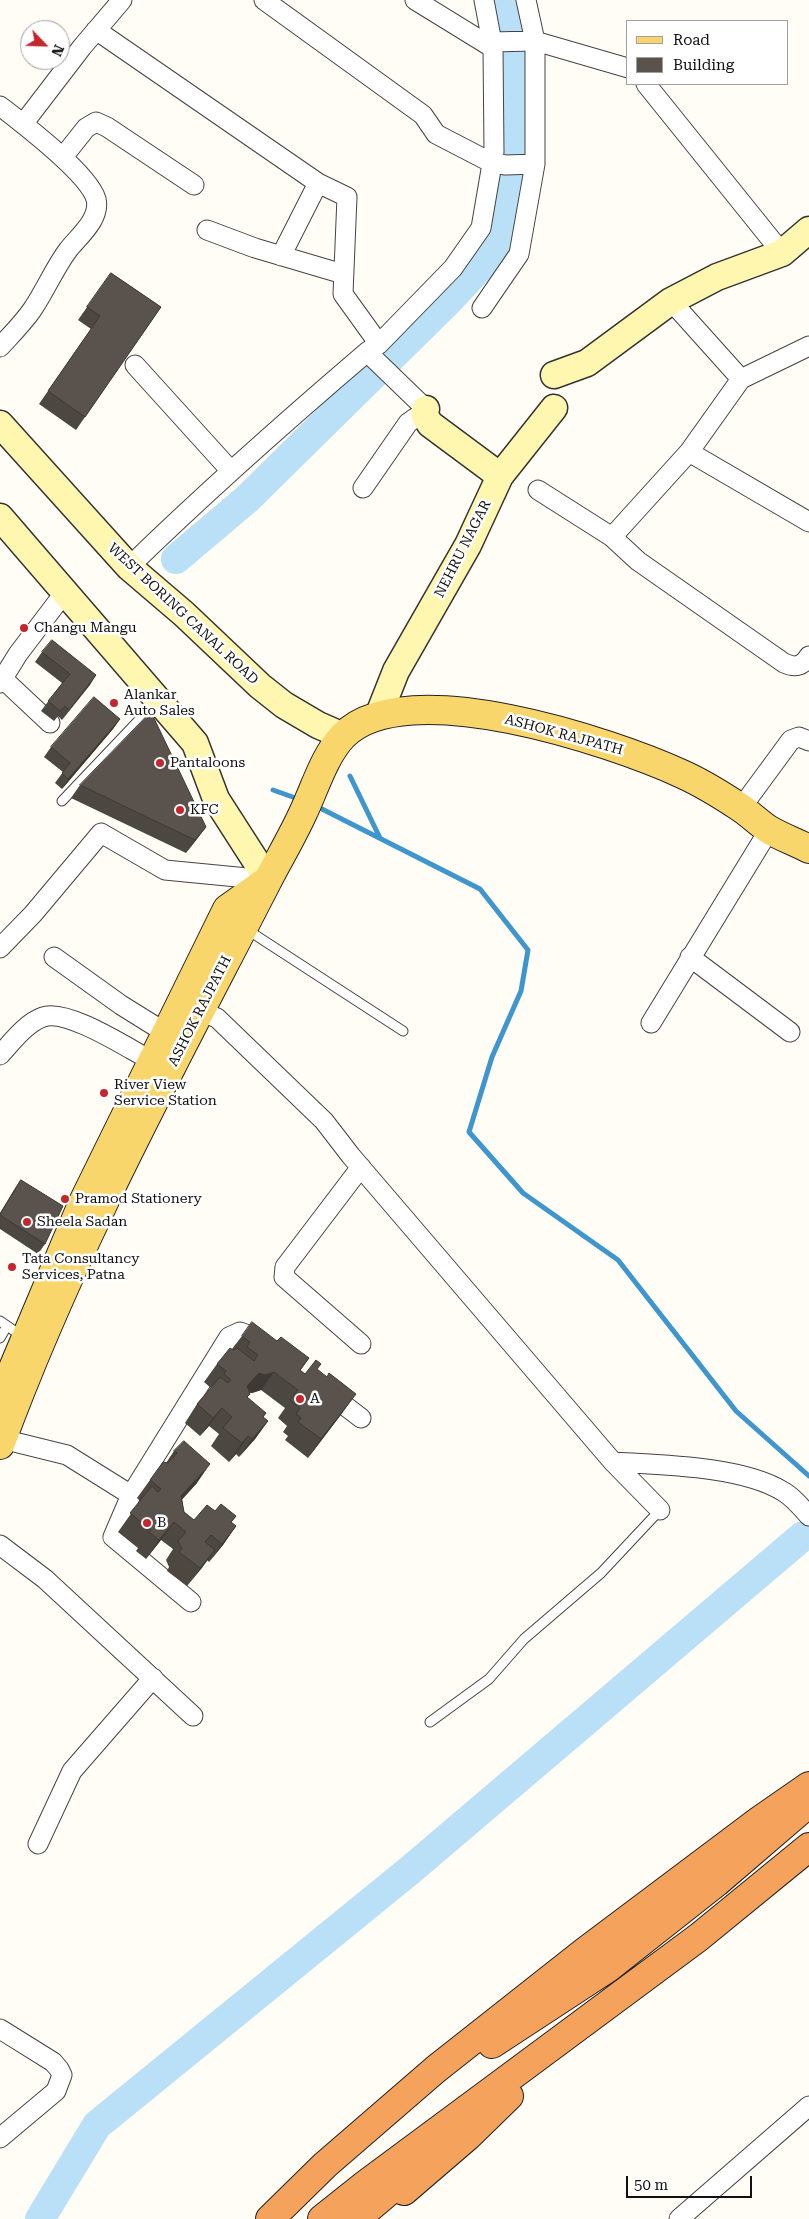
<!DOCTYPE html>
<style>
body{margin:0}
#map{position:relative;width:809px;height:2219px;overflow:hidden;background:#fffdf5;font-family:"Roboto Serif",serif}
canvas{display:block}
.legend{position:absolute;left:626px;top:20px;width:162px;height:65px;box-sizing:border-box;background:#fff;border:1px solid #a0a0a0;margin:0;padding:6px 9px;list-style:none;font-size:15px;color:#111}
.legend li{display:flex;align-items:center;gap:10px;height:25px}
.legend b{width:25px;border:1px solid #a0a0a0}
.north{position:absolute;left:20px;top:20px;width:50px;height:50px;box-sizing:border-box;background:#fff;border:1px solid #a0a0a0;border-radius:50%;rotate:114deg;font-size:14px;font-weight:700;line-height:20px;text-align:center;color:#111}
.north::after{content:'';display:block;margin:auto;width:18px;height:22px;background:#c4262e;clip-path:polygon(50% 0,100% 100%,50% 72%,0 100%)}
.scale{position:absolute;left:626px;top:2176px;width:126px;height:22px;box-sizing:border-box;border:2px solid #111;border-top:0;padding-left:6px;font-size:15px;line-height:18px;white-space:nowrap;color:#111;-webkit-text-stroke:4px #fff;paint-order:stroke}
</style>
<div id="map">
<canvas width="809" height="2219"></canvas>
<ul class="legend">
<li><b style="height:6px;background:#f9d66b"></b>Road</li>
<li><b style="height:14px;background:#5a524d"></b>Building</li>
</ul>
<div class="north">N</div>
<div class="scale">50 m</div>
</div>
<script>
const c = document.querySelector('canvas').getContext('2d');
c.lineJoin = 'round';
function trace(path, color, width, dash) { c.strokeStyle = color; c.lineWidth = width; c.lineCap = dash ? 'butt' : 'round'; c.setLineDash(dash || []); c.stroke(path); }
function fill(path, color) { c.fillStyle = color; c.fill(path, 'evenodd'); }
function label(font, color, halo, rows, align = 'center') {
  c.font = font + ' "Roboto Serif",serif'; c.lineWidth = 5; c.setLineDash([]); c.textBaseline = 'middle'; c.strokeStyle = halo; c.fillStyle = color; for (const [text, x, y, turn = 0] of rows) {
    c.save(); c.translate(x, y); c.rotate((+turn || 0) * Math.PI / 180); c.textAlign = isNaN(turn) ? turn : align; if (halo) c.strokeText(text, 0, 0); c.fillText(text, 0, 0); c.restore();
  }
}
trace(new Path2D(`
 M350 776 380 838
 M273 790 301 800
 M316 806 480 889 528 950 521 991 492 1057 469 1132 523 1193 618 1260 736 1411 809 1476`), '#3f96cf', 5);
trace(new Path2D(`
 M176 559 247 499 449 300 493 253 509 204 518 61 514 30 507 0
 M40 2219 97 2125 409 1871 803 1536`), '#b9e0f7', 30);
const lane = new Path2D(`
 M62 801 156 702
 M246 929 403 1031
 M0 1321 23 1337
 M0 1338 7 1326
 M430 1722 489 1679 524 1639 601 1573 660 1510`);
const street = new Path2D(`
 M264 0 423 115 436 134 492 163 506 165 535 164
 M415 0 493 48
 M96 30 318 183 347 197 343 294 379 344
 M491 42 535 41 628 68
 M646 84 782 253
 M0 106C22 123 88 173 96 199 101 219 78 237 68 250 54 269 45 291 32 310 23 323 11 335 0 347
 M23 124 82 47 122 0
 M63 157 86 128 96 122 107 127 194 185
 M207 230 255 248 343 274
 M281 256 318 183
 M671 301 741 379
 M482 308 519 254 535 164V41L526 0
 M367 352 426 409
 M135 365 231 471
 M689 452 741 379 809 346
 M363 488 408 423 415 418 424 414
 M538 490 612 537 638 561 784 663C795 668 802 667 809 656
 M612 537 689 452 809 522
 M129 567C206 492 285 422 367 352L379 344 453 268 481 228 494 152 493 48 484 0
 M3 679 50 723
 M0 683 18 654 65 592
 M741 808 791 740 799 737 809 741
 M0 948 33 914 101 833 165 870 268 880
 M54 957 121 1005 166 1033
 M690 957 790 1032
 M200 1011 217 1018 324 1121 351 1156 613 1462 660 1510
 M651 1023 769 830
 M0 1055C12 1042 26 1023 43 1017 67 1008 129 1049 152 1061
 M361 1167 285 1267 284 1277 361 1344
 M327 1392 361 1418
 M2 1439 67 1455 131 1495 229 1337 240 1332 251 1336 265 1346
 M613 1462C662 1465 743 1466 784 1492 794 1498 801 1507 809 1516
 M131 1495 113 1537 191 1602
 M0 1545 45 1579 193 1716
 M38 1844 72 1771 153 1678
 M0 2029 53 2062 59 2069 62 2075 56 2091 0 2138
 M679 2219 809 2106`);
const secondary = new Path2D(`
 M554 375 587 363 671 301 717 277 782 253 809 230
 M0 424 129 567 184 614 260 686 284 705 318 725 343 736
 M500 476 554 408
 M0 517 195 743 216 799 268 880
 M379 714 396 671 468 545 500 476 430 424 424 414 426 409`);
const primary = new Path2D(`
 M268 880C280 857 293 835 303 813 315 788 324 756 343 736 405 672 612 742 682 774 702 783 723 796 741 808 751 815 759 823 768 829 781 837 796 842 809 849
 M0 1399 83 1202 227 909 268 880C173 1065 72 1249 0 1445`);
const highway = new Path2D(`
 M492 2044 608 1968 717 1882 809 1803
 M404 2191 468 2136 509 2096
 M270 2219 325 2165 436 2069 583 1953 760 1820 809 1786
 M322 2219 366 2184 699 1937 809 1847
 M356 2219 414 2170`);
trace(lane, '#444', 11);
trace(street, '#444', 21);
trace(secondary, '#333', 29);
trace(primary, '#222', 30);
trace(highway, '#222', 30);
trace(lane, '#fff', 9);
trace(street, '#fff', 19);
trace(secondary, '#fff6b0', 26);
trace(primary, '#f9d66b', 28);
trace(highway, '#f5a25d', 28);
fill(new Path2D(`
 M111 273 161 307 76 430 39 404 91 329 78 320Z
 M42 652 96 675 62 720 58 716 54 721 41 711 62 683 35 662Z
 M120 719 113 729 62 789 55 783 63 772 44 757 51 747Z
 M80 785 206 827 186 853 71 798Z
 M21 1180 45 1244 38 1254 0 1229V1213L14 1190Z
 M242 1336 277 1341 309 1358 300 1371 305 1374 317 1369 343 1412 308 1458 285 1440 288 1436 283 1432 287 1426 278 1418 285 1408 261 1390 252 1393 249 1392 247 1397 263 1417 268 1421 255 1439 239 1457 236 1454 229 1462 211 1446 219 1434 209 1426 200 1436 185 1423 197 1404 211 1388 204 1382 217 1364 232 1349Z
 M184 1441 197 1483 182 1499 184 1512 194 1520 215 1511 236 1516 231 1523 236 1526 223 1545 209 1562 207 1560 187 1586 167 1571 169 1567 166 1560 173 1549 161 1540 146 1559 136 1551 138 1548 118 1532 140 1501 137 1498 150 1480 166 1463 174 1451Z`), '#4d4742');
fill(new Path2D(`
 M96 675 90 685 62 720 69 710Z
 M120 719 113 729 62 789 68 779Z
 M206 827 197 839 186 853 195 840Z
 M274 1372 261 1390 252 1393 247 1392V1386L259 1373Z
 M356 1394 343 1412 308 1458 321 1439Z
 M222 1408 209 1426 200 1436 213 1418Z
 M268 1421 255 1439 239 1457 252 1439Z
 M248 1436 236 1454 229 1462 242 1443Z
 M210 1464 197 1483 169 1514 181 1496Z
 M174 1522 161 1540 146 1559 159 1540Z
 M236 1526 223 1545 209 1562 222 1544Z
 M215 1550 202 1568 187 1586 200 1568Z`), '#3f3936');
const building = new Path2D(`
 M111 273 161 307 85 417 48 391 100 316 87 307Z
 M52 640 96 675 69 710 65 706 60 711 48 701 70 674 42 652Z
 M94 697 120 719 68 779 62 773 70 763 51 747Z
 M151 712 206 827 195 840 80 785Z
 M21 1180 63 1206 45 1244 0 1215Z
 M252 1322 277 1341 281 1337 309 1358 300 1370 305 1374 316 1360 321 1364 317 1369 327 1377 329 1373 356 1394 321 1439 298 1422 301 1418 296 1414 300 1408 290 1400 298 1390 274 1372 265 1375 259 1373 247 1386 250 1394 247 1397 266 1413 263 1417 268 1421 252 1439 248 1436 242 1443 223 1428 232 1417 222 1408 213 1418 197 1404 220 1377 228 1383 231 1380 224 1374 226 1371 217 1364 230 1348 233 1350 237 1348 254 1361 258 1355 247 1347 250 1342 242 1336Z
 M184 1441 210 1464 181 1496 184 1512 194 1520 207 1505 215 1511 221 1504 236 1516 231 1522 236 1526 222 1544 211 1535 205 1542 215 1550 200 1568 179 1552 182 1549 178 1541 186 1532 174 1522 159 1540 149 1532 151 1530 130 1513 152 1486 158 1492 161 1489 150 1480 163 1462 168 1463 177 1453 174 1451Z`);
fill(building, '#5a524d');
trace(building, '#3f3936', 1);
for (const [x, y, r, color] of [
 [24,628,5,"#c4262e"],
 [114,703,5,"#c4262e"],
 [160,763,5,"#c4262e"],
 [180,810,5,"#c4262e"],
 [104,1093,5,"#c4262e"],
 [65,1199,5,"#c4262e"],
 [27,1222,5,"#c4262e"],
 [12,1267,5,"#c4262e"],
 [300,1399,5,"#c4262e"],
 [147,1523,5,"#c4262e"]
]) { const dot = new Path2D(); dot.arc(x, y, r, 0, 2 * Math.PI); c.fillStyle = color; c.fill(dot); trace(dot, '#fff', 2); }
label('14px', '#111', '#fff', [
 ["NEHRU NAGAR",463,549,-63],
 ["WEST BORING CANAL ROAD",183,614,43],
 ["ASHOK RAJPATH",564,735,15],
 ["ASHOK RAJPATH",200,1011,-63]
]);
label('14px', '#111', '#fff', [
 ["Changu Mangu",34,628],
 ["Alankar",124,695],
 ["Auto Sales",124,711],
 ["Pantaloons",170,763],
 ["KFC",190,810],
 ["River View",114,1085],
 ["Service Station",114,1101],
 ["Pramod Stationery",75,1199],
 ["Sheela Sadan",37,1222],
 ["Tata Consultancy",22,1259],
 ["Services, Patna",22,1275],
 ["A",310,1399],
 ["B",157,1523]
], 'left');
</script>
